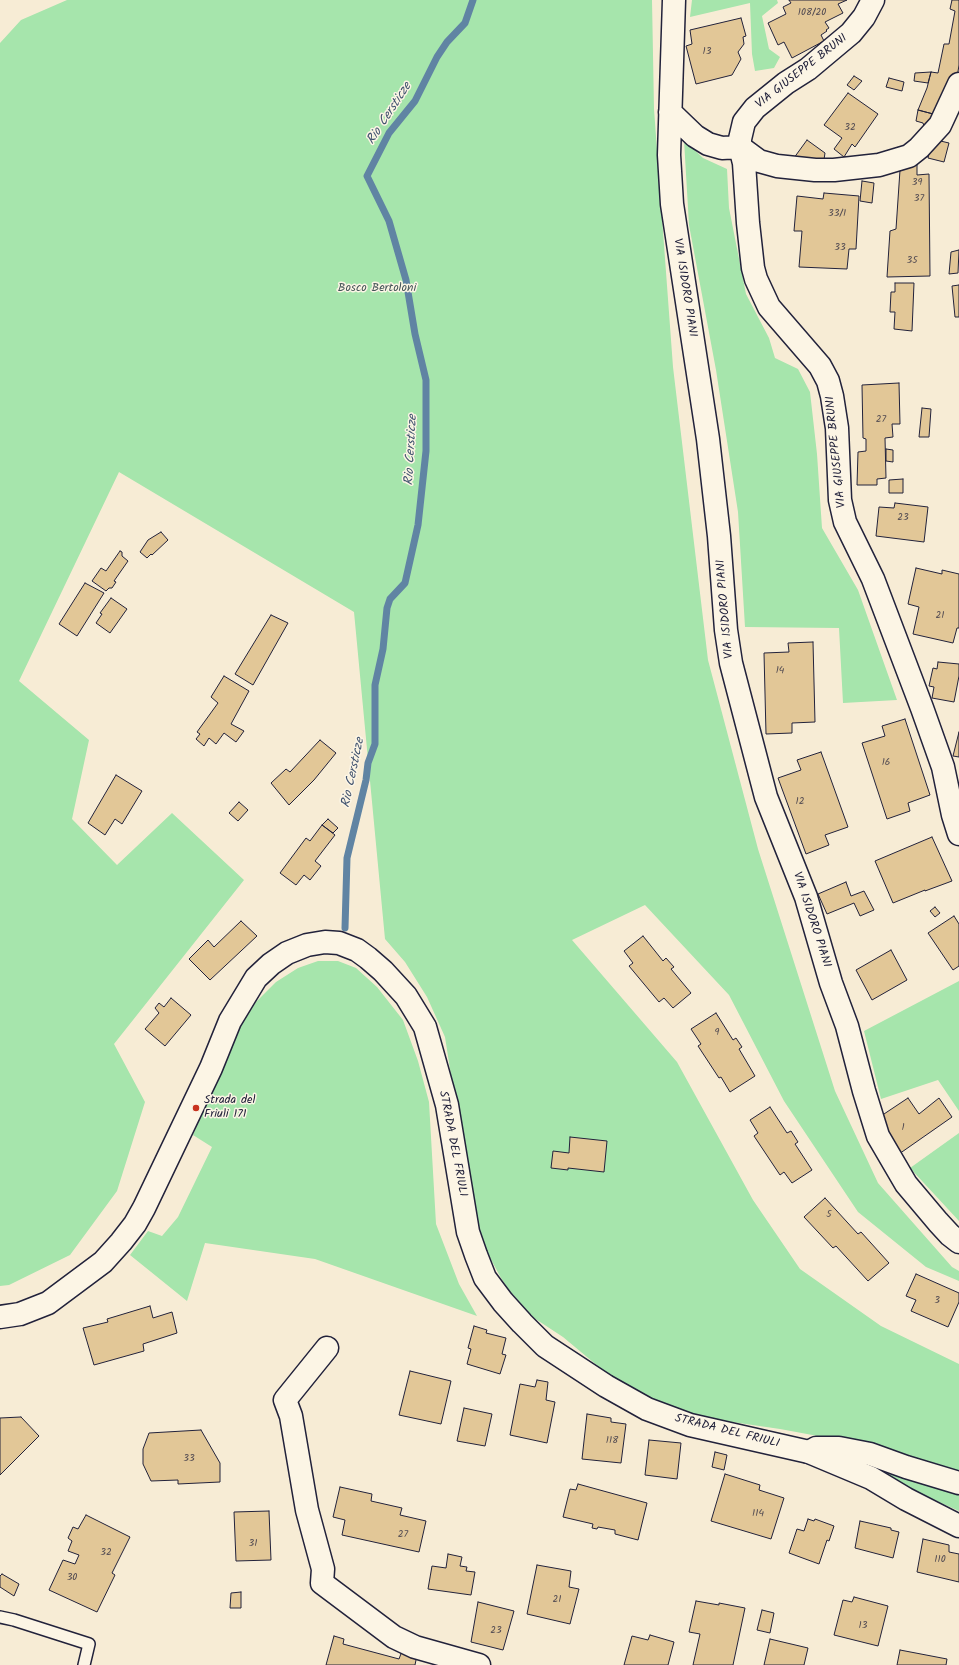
<!DOCTYPE html>
<html>
<head>
<meta charset="utf-8">
<style>
  body { margin:0 }
  canvas { display:block; background:#f7ecd5 }
</style>
</head>
<body>
<canvas width="959" height="1665"></canvas>
<script>
const context = document.querySelector('canvas').getContext('2d');
context.lineJoin = 'round';
function fill(path, color) { context.fillStyle = color; context.fill(path, 'evenodd'); }
const toPath = rows => new Path2D(rows.map(r => 'M' + r).join(''));
function stroke(path, color, width, dash) { context.strokeStyle = color; context.lineWidth = width; context.lineCap = dash ? 'butt' : 'round'; context.setLineDash(dash || []); context.stroke(path); }
function write(font, color, halo, rows, align = 'center') {
  context.font = font + ' Kalam,sans-serif'; context.lineWidth = 3; context.setLineDash([]); context.textBaseline = 'middle'; context.strokeStyle = halo; context.fillStyle = color; for (const [text, x, y, turn = 0] of rows) {
    context.save(); context.translate(x, y); context.rotate((+turn || 0) * Math.PI / 180); context.textAlign = isNaN(turn) ? turn : align; if (halo) context.strokeText(text, 0, 0); context.fillText(text, 0, 0); context.restore();
  }
}
const green = toPath([
  [67,0,652,0,654,109,673,367,708,660,758,849,835,1091,878,1183,952,1267,959,1271,959,1281,926,1267,858,1212,784,1101,729,995,645,905,572,940,677,1062,753,1200,800,1269,881,1326,959,1364,959,1473,861,1444,780,1429,691,1416,653,1400,625,1385,599,1367,563,1337,534,1318,509,1290,501,1278,481,1241,477,1216,467,1178,445,1037,427,997,405,962,385,939,354,612,119,472,19,681,89,740,72,819,117,865,172,813,244,880,114,1044,145,1102,117,1191,70,1255,9,1285,0,1286,0,43,21,20],
  [692,0,777,0,778,3,762,16,769,49,780,57,774,68,755,71,752,54,750,3,690,17],
  [684,140,703,158,727,169,729,208,746,294,769,338,775,358,798,369,810,392,817,454,822,528,858,590,897,700,843,703,839,628,745,627,738,512,716,370,689,225],
  [318,961,338,961,356,968,377,987,403,1020,418,1061,429,1102,436,1224,459,1284,477,1316,315,1259,205,1243,187,1301,130,1255,148,1231,162,1236,178,1217,212,1147,193,1135,236,1033,256,1002,276,982,298,968],
  [959,981,959,1111,938,1080,881,1099,864,1031],
  [959,1133,959,1221,910,1168],
  [858,1457,959,1493,959,1511,896,1483]
]);
const stream = toPath([
  [345,928,347,858,366,780,368,763,375,744,375,685,383,649,387,608,390,599,405,583,418,525,426,451,426,380,415,334,406,280,389,221,367,176,389,133,415,101,437,57,447,42,465,23,473,0]
]);
const building = toPath([
  [789,0,847,0,838,4,843,13,825,22,829,28,826,30,827,31,821,35,824,41,792,58,784,42,778,45,768,23,786,14,783,7,791,3,789,0],
  [952,0,959,0,959,65,957,78,937,115,918,110,927,88,931,72,938,73,944,44,949,44,955,11,950,9,952,0],
  [741,18,746,36,743,37,744,44,738,52,741,59,732,75,696,84,686,46,692,44,690,30,741,18],
  [931,72,928,83,914,81,915,73,931,72],
  [854,76,862,81,854,90,847,85,854,76],
  [889,78,904,82,902,91,886,87,889,78],
  [848,93,878,114,855,147,852,144,844,157,834,149,842,138,824,125,848,93],
  [918,110,937,115,929,129,924,126,923,123,916,121,918,110],
  [932,139,949,143,944,162,928,158,932,139],
  [807,140,825,153,823,166,791,162,807,140],
  [917,160,917,175,929,174,930,276,887,277,890,231,896,229,900,170,917,160],
  [862,181,874,183,872,203,860,201,862,181],
  [824,193,859,196,856,249,849,249,847,269,799,267,802,231,794,231,797,196,823,199,824,193],
  [959,250,958,273,949,274,951,252,959,250],
  [895,283,914,283,912,331,894,329,895,312,890,312,891,292,895,292,895,283],
  [959,285,959,317,955,317,952,286,959,285],
  [899,383,900,424,892,424,893,437,885,438,886,478,877,479,877,485,857,485,858,452,866,451,866,439,863,438,862,385,899,383],
  [922,408,931,409,929,437,919,437,922,408],
  [886,449,893,450,893,462,886,461,886,449],
  [903,479,903,493,889,493,889,480,903,479],
  [895,503,928,507,924,542,876,536,879,507,894,508,895,503],
  [161,532,168,540,152,555,151,554,147,558,140,552,148,540,161,532],
  [120,551,122,552,122,556,128,561,114,581,116,582,112,588,109,588,106,591,92,581,101,568,106,571,120,551],
  [916,568,942,574,942,570,959,574,959,628,957,628,953,643,913,634,919,607,908,604,916,568],
  [85,583,104,593,77,636,59,624,85,583],
  [111,598,127,609,110,633,96,623,102,614,100,613,111,598],
  [271,615,288,623,253,685,235,674,271,615],
  [813,642,815,722,792,723,792,733,766,734,764,653,789,652,788,643,813,642],
  [938,662,959,664,959,676,954,702,932,698,934,687,929,686,933,668,937,669,938,662],
  [224,676,249,691,231,724,244,731,236,742,224,733,216,744,209,738,204,746,196,739,200,734,197,732,218,703,211,697,224,676],
  [905,719,930,795,908,803,910,811,887,819,862,743,885,736,882,726,905,719],
  [959,732,959,757,953,756,959,732],
  [320,740,336,753,314,780,289,805,271,783,286,769,290,772,320,740],
  [821,752,848,827,825,835,829,845,806,854,778,778,801,770,797,760,821,752],
  [116,775,142,791,122,824,115,819,105,835,88,823,116,775],
  [239,802,248,810,238,821,229,813,239,802],
  [328,819,338,828,333,833,322,825,328,819],
  [322,825,335,835,315,861,321,866,310,880,304,875,296,885,280,873,306,838,310,841,322,825],
  [932,837,952,881,925,891,925,890,893,903,875,861,932,837],
  [846,882,851,896,864,891,874,910,860,916,854,903,827,914,818,894,846,882],
  [935,907,940,913,935,917,930,911,935,907],
  [954,916,959,924,959,966,953,970,928,933,954,916],
  [241,921,257,936,210,980,189,959,208,940,214,947,241,921],
  [643,936,663,961,666,958,674,967,671,969,691,993,673,1008,664,998,659,1002,629,966,633,963,624,951,643,936],
  [891,950,907,980,872,1000,856,970,891,950],
  [171,998,191,1015,165,1046,145,1029,159,1013,155,1008,159,1003,164,1007,171,998],
  [716,1013,733,1040,736,1038,742,1047,739,1049,755,1076,730,1092,721,1077,719,1078,698,1046,701,1044,691,1029,716,1013],
  [908,1098,919,1114,939,1098,952,1117,899,1154,878,1118,908,1098],
  [770,1107,787,1133,791,1131,798,1142,795,1144,812,1170,792,1183,784,1172,780,1175,754,1136,758,1133,750,1120,770,1107],
  [570,1137,607,1141,604,1172,568,1168,568,1170,551,1168,553,1151,569,1153,570,1137],
  [825,1198,858,1234,861,1232,889,1263,868,1281,836,1246,833,1248,804,1217,825,1198],
  [916,1274,959,1293,959,1302,948,1327,911,1311,916,1300,906,1296,916,1274],
  [150,1306,153,1318,172,1312,177,1333,143,1344,144,1351,94,1365,83,1328,108,1322,107,1319,150,1306],
  [474,1326,487,1330,486,1333,506,1338,502,1354,506,1355,500,1374,467,1364,471,1349,468,1348,474,1326],
  [410,1371,451,1381,441,1424,399,1415,410,1371],
  [537,1380,548,1382,546,1400,555,1402,547,1443,510,1435,520,1384,535,1387,537,1380],
  [464,1408,492,1414,485,1446,457,1441,464,1408],
  [587,1414,611,1418,611,1422,626,1424,621,1463,582,1459,587,1414],
  [21,1417,39,1436,0,1475,0,1418,21,1417],
  [201,1430,220,1463,220,1482,178,1484,178,1480,151,1481,143,1464,143,1449,149,1433,201,1430],
  [649,1440,681,1443,677,1479,645,1475,649,1440],
  [715,1452,727,1455,724,1470,712,1467,715,1452],
  [725,1474,760,1485,759,1490,784,1498,771,1539,711,1521,725,1474],
  [578,1484,647,1503,638,1540,615,1534,615,1530,598,1527,597,1529,592,1528,593,1524,563,1517,570,1489,576,1490,578,1484],
  [340,1487,372,1494,371,1501,402,1508,400,1515,426,1521,419,1552,342,1535,345,1520,333,1517,340,1487],
  [269,1511,271,1560,236,1561,234,1512,269,1511],
  [86,1515,130,1537,112,1573,115,1575,97,1612,49,1590,63,1560,75,1564,79,1555,68,1551,72,1541,68,1538,73,1527,78,1529,86,1515],
  [808,1519,814,1521,815,1519,834,1526,829,1541,827,1540,819,1564,789,1553,797,1529,804,1531,808,1519],
  [860,1521,891,1528,891,1530,899,1532,893,1558,855,1548,860,1521],
  [923,1539,949,1545,949,1552,959,1554,959,1582,917,1572,923,1539],
  [448,1554,462,1557,460,1566,467,1567,466,1571,475,1572,471,1595,428,1589,432,1566,446,1568,448,1554],
  [537,1565,571,1571,569,1587,579,1589,570,1624,527,1614,537,1565],
  [2,1574,19,1584,14,1596,0,1587,0,1576,2,1574],
  [241,1592,241,1608,230,1608,231,1593,241,1592],
  [854,1597,888,1606,878,1646,834,1635,843,1600,852,1602,854,1597],
  [696,1601,719,1605,719,1603,745,1608,733,1665,693,1665,700,1634,689,1632,696,1601],
  [478,1602,514,1611,503,1650,471,1642,478,1602],
  [762,1610,774,1613,770,1633,757,1630,762,1610],
  [650,1635,674,1642,668,1665,624,1665,632,1636,648,1640,650,1635],
  [334,1636,344,1639,343,1644,399,1659,402,1651,417,1655,415,1665,326,1665,334,1636],
  [770,1639,808,1648,804,1665,764,1665,770,1639],
  [900,1650,947,1659,946,1665,897,1665,900,1650]
]);
const service = toPath([
  [0,1617,14,1620,89,1644,84,1665]
]);
const minor = toPath([
  [674,0,669,155,672,204,708,439,719,536,726,630,731,663,766,797,806,897,831,983,847,1026,864,1091,878,1136,906,1184,938,1222,950,1235,959,1242],
  [873,0,864,17,851,33,808,69,786,83,755,108,744,122,740,139,740,147,744,163,748,223,753,268,756,279,769,307,820,366,828,381,832,396,837,428,840,500,845,522,873,579,922,708,943,767,953,815,959,834],
  [670,112,695,136,708,144,722,148,740,147,759,161,777,166,815,170,834,170,879,165,909,156,919,148,940,125,959,84],
  [327,1348,285,1400,291,1416,307,1510,323,1569,322,1583,394,1637,415,1647,479,1665],
  [809,1452,816,1448,839,1448,870,1454,906,1467,959,1483]
]);
const secondary = toPath([
  [0,1317,20,1314,48,1303,103,1262,121,1242,135,1224,144,1208,211,1068,230,1021,256,978,271,964,287,953,307,945,325,942,339,943,357,950,368,958,383,971,406,996,425,1027,447,1105,468,1232,476,1255,485,1278,503,1302,522,1323,545,1346,606,1386,647,1409,690,1425,809,1452,871,1478,906,1499,959,1526]
]);
const markers = [
  [196,1108,4,"#c8321e"]
];
const numberNames = [
  ["108/20",812,13],
  ["13",707,52],
  ["32",850,128],
  ["39",917,183],
  ["37",919,199],
  ["33/1",837,214],
  ["33",840,248],
  ["35",912,261],
  ["27",881,420],
  ["23",903,518],
  ["21",940,616],
  ["14",780,671],
  ["16",886,763],
  ["12",800,802],
  ["9",717,1033],
  ["1",903,1128],
  ["5",829,1215],
  ["3",937,1301],
  ["118",612,1441],
  ["33",189,1459],
  ["114",758,1514],
  ["27",403,1535],
  ["31",253,1544],
  ["32",106,1553],
  ["110",940,1560],
  ["30",72,1578],
  ["21",557,1600],
  ["13",863,1626],
  ["23",496,1631]
];
const streetNames = [
  ["VIA GIUSEPPE BRUNI",802,72,-38],
  ["VIA ISIDORO PIANI",684,288,81],
  ["VIA GIUSEPPE BRUNI",837,452,-96],
  ["VIA ISIDORO PIANI",726,609,-95],
  ["VIA ISIDORO PIANI",811,920,72],
  ["STRADA DEL FRIULI",452,1144,79],
  ["STRADA DEL FRIULI",727,1432,14]
];
const parkNames = [
  ["Bosco Bertoloni",377,289]
];
const poiNames = [
  ["Strada del",204,1101],
  ["Friuli 171",204,1115]
];
const waterNames = [
  ["Rio Cersticze",390,114,-57],
  ["Rio Cersticze",412,450,-87],
  ["Rio Cersticze",354,773,-78]
];
fill(green, '#a6e5ac');
stroke(stream, '#6084a3', 7);
fill(building, '#e2c797');
stroke(building, '#22223b', 1);
stroke(service, '#22223b', 14);
stroke(minor, '#22223b', 25);
stroke(secondary, '#22223b', 25);
stroke(service, '#fcf5e5', 11);
stroke(minor, '#fcf5e5', 22);
stroke(secondary, '#fcf5e5', 22);
for (const [x, y, r, color] of markers) { const dot = new Path2D(); dot.arc(x, y, r, 0, 2 * Math.PI); context.fillStyle = color; context.fill(dot); stroke(dot, '#fcf5e5', 1.5); }
write('10px', '#524b52', null, numberNames);
write('12px', '#22223b', '#fcf5e5', streetNames);
write('12px', '#435357', '#fcf5e5', parkNames);
write('12px', '#22223b', '#fcf5e5', poiNames, 'left');
write('italic 13px', '#41536f', '#fcf5e5', waterNames);
</script>
</body>
</html>
